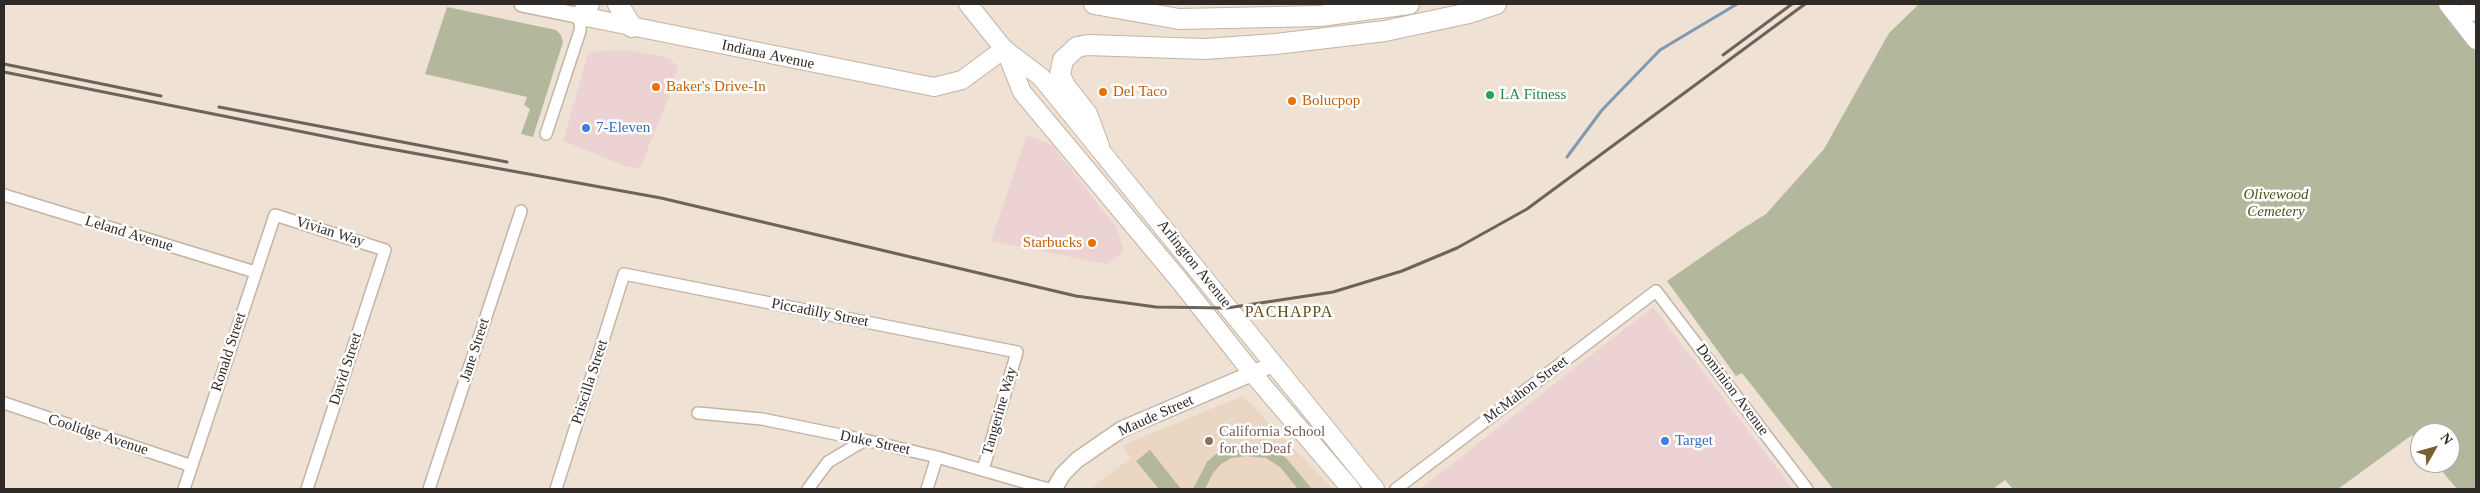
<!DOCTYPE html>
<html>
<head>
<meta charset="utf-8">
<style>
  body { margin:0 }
  #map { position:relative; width:2480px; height:493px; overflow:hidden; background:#efe1d3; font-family:Georgia,serif }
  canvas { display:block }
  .frame { position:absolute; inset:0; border:5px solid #2f2a25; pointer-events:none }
  .north { position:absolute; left:2410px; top:423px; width:50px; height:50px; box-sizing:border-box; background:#fff; border:1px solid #acaaa8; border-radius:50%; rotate:52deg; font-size:14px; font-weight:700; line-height:20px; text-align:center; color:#2f2a25 }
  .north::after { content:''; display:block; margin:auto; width:18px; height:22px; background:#786031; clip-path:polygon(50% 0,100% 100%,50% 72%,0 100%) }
</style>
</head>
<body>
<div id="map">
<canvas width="2480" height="493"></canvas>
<div class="frame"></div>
<div class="north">N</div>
</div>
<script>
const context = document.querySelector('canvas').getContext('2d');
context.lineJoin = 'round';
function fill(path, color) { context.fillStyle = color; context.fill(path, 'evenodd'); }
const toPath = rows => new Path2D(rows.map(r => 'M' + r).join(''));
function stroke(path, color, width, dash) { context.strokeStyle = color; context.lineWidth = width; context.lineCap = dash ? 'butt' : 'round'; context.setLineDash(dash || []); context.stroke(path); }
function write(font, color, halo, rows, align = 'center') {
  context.font = font + ' Georgia,serif'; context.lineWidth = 5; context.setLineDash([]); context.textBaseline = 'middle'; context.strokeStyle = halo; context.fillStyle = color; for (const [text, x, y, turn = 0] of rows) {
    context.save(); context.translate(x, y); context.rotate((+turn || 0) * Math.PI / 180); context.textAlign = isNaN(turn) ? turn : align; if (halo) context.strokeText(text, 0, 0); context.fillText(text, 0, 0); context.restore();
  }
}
const commercial = toPath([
  [628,50,669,58,678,67,668,99,640,168,625,166,563,141,588,54,597,51],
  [1027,135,1052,145,1116,227,1124,251,1107,264,991,241],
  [1653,307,1793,489,1420,489]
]);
const built = toPath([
  [1243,396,1333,489,1090,489,1131,458,1123,447,1128,443]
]);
const green = toPath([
  [1919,4,2476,4,2476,489,2457,489,2435,463,2450,463,2450,433,2420,433,2420,445,2412,435,2338,489,2013,489,2005,480,1993,489,1833,489,1742,373,1736,376,1667,281,1739,231,1766,214,1824,149,1889,33],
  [447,7,556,30,561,35,563,42,533,137,521,134,530,109,524,105,527,97,425,74],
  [1244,443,1274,448,1286,458,1312,489,1298,489,1280,467,1266,458,1246,456,1232,458,1221,464,1213,473,1205,489,1193,489,1207,462,1217,453],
  [1150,450,1181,489,1159,489,1136,461]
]);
const stream = toPath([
  [1567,157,1602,110,1660,50,1737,4]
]);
const street = toPath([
  [546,134,580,31,581,16],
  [4,195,255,272],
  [4,403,192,466],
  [698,413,762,419,865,440,937,457,1048,489],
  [184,489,275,215,385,250,307,489],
  [429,489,521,211],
  [556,489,624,274,1017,352,983,470],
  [808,489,828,462,865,440],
  [927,489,937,457],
  [1396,489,1656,291,1807,489]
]);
const secondary = toPath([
  [522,4,581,16],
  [1054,489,1063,474,1077,460,1122,429,1274,364]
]);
const primary = toPath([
  [968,4,1004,49,1041,77,1375,489],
  [2448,4,2476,40],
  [2470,4,2476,12],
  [581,16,934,87,962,80,1004,49],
  [1005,49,1022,92,1179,280,1253,374,1351,489]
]);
const highway = toPath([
  [618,4,632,27],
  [1094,4,1179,19,1320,16,1409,4],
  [581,16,589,4],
  [1099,146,1087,114,1065,86,1060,75,1063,60,1077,47,1088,45,1204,49,1276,44,1385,31,1469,13,1496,4]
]);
const rail = toPath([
  [1723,55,1792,4],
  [4,64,161,96],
  [4,72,363,144,661,198,1076,296,1156,307,1227,308,1333,292,1402,271,1457,248,1527,209,1805,4],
  [219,107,507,162]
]);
const markers = [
  [656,87,5,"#e8710a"],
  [1103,92,5,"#e8710a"],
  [1490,95,5,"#2e9e5b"],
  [1292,101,5,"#e8710a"],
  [586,128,5,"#3f7fe0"],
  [1092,243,5,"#e8710a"],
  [1209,441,5,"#8d6e63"],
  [1665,441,5,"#3f7fe0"]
];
const streetNames = [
  ["Indiana Avenue",768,55,12],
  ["Vivian Way",330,232,17],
  ["Leland Avenue",129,234,17],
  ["Arlington Avenue",1194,264,51],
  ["Piccadilly Street",820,313,11],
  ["Jane Street",475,350,-72],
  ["Ronald Street",229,352,-72],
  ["David Street",346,369,-72],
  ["Priscilla Street",590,382,-72],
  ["McMahon Street",1526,390,-37],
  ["Dominion Avenue",1732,390,53],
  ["Tangerine Way",1000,411,-74],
  ["Maude Street",1156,416,-24],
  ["Coolidge Avenue",98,435,18],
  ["Duke Street",875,443,12]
];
const foodNames = [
  ["Baker's Drive-In",666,87],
  ["Del Taco",1113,92],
  ["Bolucpop",1302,101],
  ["Starbucks",1082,243,"right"]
];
const leisureNames = [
  ["LA Fitness",1500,95]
];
const shopNames = [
  ["7-Eleven",596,128],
  ["Target",1675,441]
];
const parkNames = [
  ["Olivewood",2276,195],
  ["Cemetery",2276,212]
];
const educationNames = [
  ["California School",1219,432],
  ["for the Deaf",1219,449]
];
const neighbourhoodNames = [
  ["PACHAPPA",1289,313]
];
fill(commercial, '#edd2d3');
fill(built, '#ead6c2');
fill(green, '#b3b89d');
stroke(stream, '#7f99b2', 3);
stroke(street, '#c2b4a6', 14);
stroke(secondary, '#c2b4a6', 18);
stroke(primary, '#c2b4a6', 20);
stroke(highway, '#c2b4a6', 22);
stroke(street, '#fff', 11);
stroke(secondary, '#fff', 15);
stroke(primary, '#fff', 18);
stroke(highway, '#fff', 20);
stroke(rail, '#6c645c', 3);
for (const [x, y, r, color] of markers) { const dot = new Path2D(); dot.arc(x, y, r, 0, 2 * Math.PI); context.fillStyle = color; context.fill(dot); stroke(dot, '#fff', 2); }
write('15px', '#2f2a25', '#fff', streetNames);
write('15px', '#c56008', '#fff', foodNames, 'left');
write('15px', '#27864d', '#fff', leisureNames, 'left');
write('15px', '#366cbe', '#fff', shopNames, 'left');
write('italic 15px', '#4b521b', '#fff', parkNames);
write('15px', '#785e54', '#fff', educationNames, 'left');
context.letterSpacing = '1px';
write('16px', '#654b11', '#fff', neighbourhoodNames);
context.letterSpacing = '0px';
</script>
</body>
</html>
